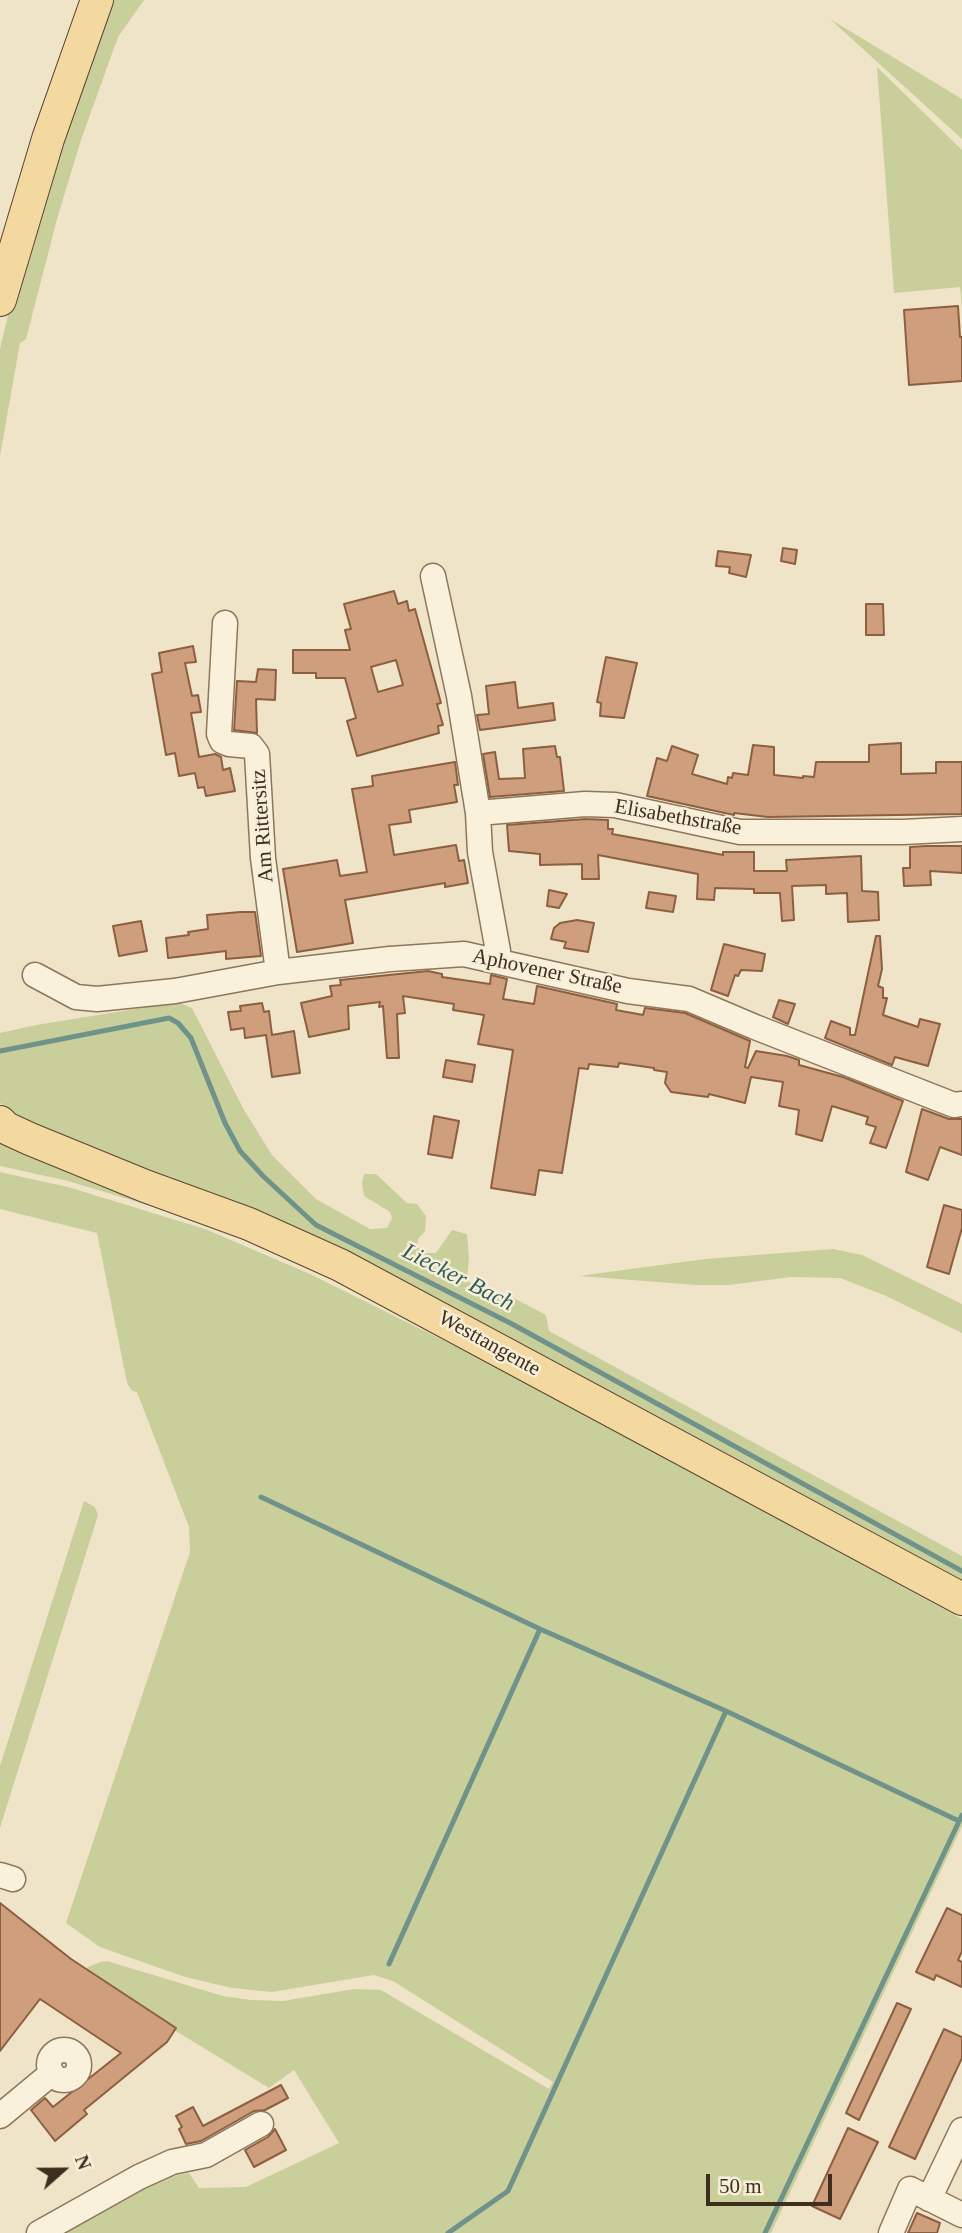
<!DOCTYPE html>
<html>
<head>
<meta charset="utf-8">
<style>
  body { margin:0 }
  #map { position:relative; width:962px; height:2233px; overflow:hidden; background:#f0e4c8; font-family:"Times New Roman",serif }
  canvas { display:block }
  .north { position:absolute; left:28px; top:2135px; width:70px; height:70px; -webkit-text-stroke:5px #f7eed8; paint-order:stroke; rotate:69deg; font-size:19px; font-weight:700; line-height:28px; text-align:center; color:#3d2e20 }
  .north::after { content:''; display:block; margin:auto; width:24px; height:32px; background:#3d2e20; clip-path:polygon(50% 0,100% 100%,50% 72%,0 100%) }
  .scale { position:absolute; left:706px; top:2174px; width:126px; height:32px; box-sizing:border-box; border:4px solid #3d2e20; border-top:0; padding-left:9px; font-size:21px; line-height:24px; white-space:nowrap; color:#3d2e20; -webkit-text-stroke:5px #f7eed8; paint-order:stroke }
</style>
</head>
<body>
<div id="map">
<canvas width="962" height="2233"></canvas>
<div class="north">N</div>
<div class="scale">50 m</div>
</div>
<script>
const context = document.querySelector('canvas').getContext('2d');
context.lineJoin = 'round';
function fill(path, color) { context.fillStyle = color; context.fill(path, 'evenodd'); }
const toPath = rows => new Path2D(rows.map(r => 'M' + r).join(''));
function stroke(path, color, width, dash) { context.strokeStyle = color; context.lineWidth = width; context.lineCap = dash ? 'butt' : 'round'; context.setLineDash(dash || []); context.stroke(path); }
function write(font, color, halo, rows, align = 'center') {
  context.font = font + ' "Times New Roman",serif'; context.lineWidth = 5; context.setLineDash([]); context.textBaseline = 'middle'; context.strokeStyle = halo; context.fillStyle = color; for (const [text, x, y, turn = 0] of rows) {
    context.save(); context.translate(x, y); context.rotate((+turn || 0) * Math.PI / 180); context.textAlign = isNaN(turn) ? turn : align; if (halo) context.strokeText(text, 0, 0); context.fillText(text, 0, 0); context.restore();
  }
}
const green = toPath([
  [107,0,144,0,118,37,81,140,57,219,26,339,20,343,0,456,0,349,15,286],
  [830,19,962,99,962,139],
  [877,67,962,150,962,307,960,287,894,293],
  [178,1002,192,1008,244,1110,272,1155,316,1199,370,1229,387,1228,392,1218,390,1212,364,1196,362,1183,364,1174,376,1174,407,1203,417,1204,426,1216,425,1231,418,1239,417,1247,425,1253,436,1253,452,1230,467,1234,469,1258,467,1281,494,1294,510,1296,546,1315,549,1331,962,1556,962,1585,28,1122,0,1103,0,1033,36,1025],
  [0,1138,220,1222,330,1275,214,1225,68,1181,0,1166],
  [0,1172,68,1187,205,1229,310,1274,503,1370,962,1619,962,1826,771,2233,41,2233,149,2181,189,2173,199,2188,246,2187,339,2143,294,2070,269,2088,81,1973,88,1967,100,1962,107,1961,223,1996,251,2000,283,2001,354,1989,381,1990,549,2089,553,2082,393,1981,374,1975,272,1992,232,1988,185,1977,100,1947,66,1923,190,1552,189,1527,137,1392,132,1391,127,1383,97,1233,0,1209],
  [833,1249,862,1255,962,1304,962,1333,884,1295,840,1278,791,1277,729,1285,697,1285,579,1276,705,1259],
  [84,1501,95,1507,98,1515,0,1828,0,1766]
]);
const stream = toPath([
  [0,1051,169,1018,178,1023,191,1038,225,1123,240,1151,263,1176,316,1225,512,1324,962,1571],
  [261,1497,540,1629],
  [389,1964,540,1629,726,1711],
  [448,2233,508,2191,726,1711,959,1821],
  [765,2233,962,1815]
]);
const building = toPath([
  [958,306,960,337,962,337,962,381,909,385,904,310,958,306],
  [783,548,797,550,795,564,781,561,783,548],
  [718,551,751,555,746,577,729,573,730,567,716,566,718,551],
  [394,591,398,604,407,601,409,611,415,609,441,703,437,704,443,725,438,726,439,733,357,756,347,721,356,718,345,678,316,678,316,673,293,673,293,650,350,650,345,630,351,629,344,604,394,591],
  [396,660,403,685,378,692,371,667,396,660],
  [866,604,883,604,884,635,866,635,866,604],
  [193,646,196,662,185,663,192,696,198,695,201,712,191,713,199,757,215,754,221,757,223,770,230,768,235,791,206,796,204,787,198,788,195,773,179,776,175,753,166,755,152,674,162,672,159,653,193,646],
  [606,657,637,663,624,718,600,716,601,703,597,702,606,657],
  [258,669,276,670,275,700,256,699,257,733,234,730,237,681,256,682,258,669],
  [515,682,518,708,553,703,555,720,480,730,477,715,489,714,486,686,515,682],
  [901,743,901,774,936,773,936,762,962,762,962,814,768,817,734,813,734,815,647,796,657,758,667,761,672,746,698,755,692,774,727,784,728,777,732,778,733,773,748,775,753,745,774,747,774,775,803,778,803,776,814,777,816,762,869,762,869,745,901,743],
  [555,746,557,757,560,757,564,791,490,797,483,754,495,752,499,779,525,778,523,749,555,746],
  [455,762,458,785,454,785,457,802,409,810,411,822,389,825,394,855,456,845,459,861,464,860,468,883,445,887,445,883,345,900,353,943,297,952,283,869,337,860,340,876,367,872,352,789,373,786,372,776,455,762],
  [586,819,608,820,608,829,613,829,612,834,645,840,723,855,723,852,754,852,754,871,787,871,786,860,861,856,862,891,878,892,879,920,848,922,847,893,826,894,826,885,792,886,794,920,782,921,780,893,754,893,754,889,715,888,714,900,697,899,698,874,598,855,599,879,582,879,582,864,540,865,540,854,509,851,507,825,586,819],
  [926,846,962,846,962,873,930,871,931,885,904,886,903,868,910,868,910,847,926,846],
  [549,890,567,894,559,908,547,906,549,890],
  [649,892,676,896,673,912,646,908,649,892],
  [240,912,255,912,261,956,226,959,226,951,168,958,166,938,189,935,188,932,208,929,207,915,240,912],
  [577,920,594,923,588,952,564,948,566,942,551,939,554,928,560,923,577,920],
  [141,921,147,951,119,956,113,926,141,921],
  [876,936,880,936,882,969,878,986,883,988,883,998,887,998,883,1015,918,1027,920,1019,940,1024,928,1066,895,1057,892,1065,825,1038,831,1021,850,1028,850,1035,855,1035,876,936],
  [724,944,765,954,762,971,741,970,738,976,735,975,728,996,711,990,724,944],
  [428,971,442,974,442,977,490,984,491,975,507,979,503,999,534,1004,537,986,617,1004,616,1010,643,1015,645,1008,685,1013,750,1041,745,1067,748,1068,756,1051,787,1056,799,1060,799,1065,843,1077,903,1101,886,1148,870,1143,876,1127,866,1124,868,1117,832,1106,822,1141,796,1134,799,1110,779,1106,783,1082,751,1077,745,1103,709,1094,708,1097,671,1092,665,1083,667,1072,654,1070,654,1068,619,1063,618,1067,589,1064,588,1069,579,1068,562,1173,539,1170,535,1195,491,1188,513,1050,478,1044,484,1015,453,1010,454,1004,403,996,405,1013,397,1014,399,1058,387,1058,383,1006,379,1007,380,1002,348,1006,349,1029,309,1037,301,1003,332,996,330,986,341,985,340,980,428,971],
  [779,1000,795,1004,788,1024,773,1017,779,1000],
  [262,1003,264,1012,269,1011,272,1035,294,1031,300,1073,272,1077,266,1035,245,1038,244,1028,231,1030,228,1012,241,1011,240,1006,262,1003],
  [446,1060,475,1065,472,1082,443,1077,446,1060],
  [922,1109,949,1119,962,1119,962,1155,940,1147,928,1180,906,1172,922,1109],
  [434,1116,459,1121,452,1158,428,1154,434,1116],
  [944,1205,962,1210,962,1228,949,1274,927,1267,944,1205],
  [0,1903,71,1959,176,2028,167,2042,84,2110,87,2114,55,2141,31,2110,45,2098,53,2107,121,2053,40,1999,0,2051,0,1903],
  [947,1908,962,1915,962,1951,958,1960,962,1962,962,1987,936,1975,934,1980,916,1972,947,1908],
  [897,2003,911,2009,859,2120,846,2113,897,2003],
  [944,2029,962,2037,962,2058,915,2159,889,2147,944,2029],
  [281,2085,288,2098,265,2110,254,2111,201,2141,186,2144,179,2129,182,2127,176,2116,193,2107,203,2126,281,2085],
  [848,2128,878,2142,840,2219,812,2206,848,2128],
  [275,2129,286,2150,254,2167,245,2150,268,2137,275,2129],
  [917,2213,940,2223,937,2233,908,2233,917,2213]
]);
const minor = toPath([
  [433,576,459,696,478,813,480,852,498,951,496,961],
  [225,623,219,734,222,741,229,744,251,746,257,754,263,858,278,972],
  [478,813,585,804,615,805,740,832,903,832,962,829],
  [35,975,76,997,97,999,175,991,278,972,390,959,464,954,628,991,689,999,755,1027,954,1105,962,1104],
  [0,1875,13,1879],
  '49 2065a15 15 0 1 1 30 0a15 15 0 1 1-30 0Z',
  [0,2116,52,2073],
  [929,2199,962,2130],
  [39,2233,139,2177,172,2162,206,2155,261,2124],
  [891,2233,910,2189,962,2215]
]);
const major = toPath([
  [0,300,48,139,97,0],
  [0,1122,6,1128,30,1139,145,1186,249,1224,340,1265,962,1599]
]);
const streetNames = [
  ["Elisabethstraße",678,818,10],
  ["Am Rittersitz",263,826,-94],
  ["Aphovener Straße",547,972,12],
  ["Westtangente",489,1344,29]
];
const waterNames = [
  ["Liecker Bach",458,1278,27]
];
fill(green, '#c9cf9b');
stroke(stream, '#6f938a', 5);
fill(building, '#cf9f7d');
stroke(building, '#8d5f41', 2);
stroke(minor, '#8d765c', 27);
stroke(major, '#5b4430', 34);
stroke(minor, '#faf1dc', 24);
stroke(major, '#f3d9a0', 32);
write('21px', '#3d2e20', '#f7eed8', streetNames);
write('italic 23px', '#2f5d5a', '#f7eed8', waterNames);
</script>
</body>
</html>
